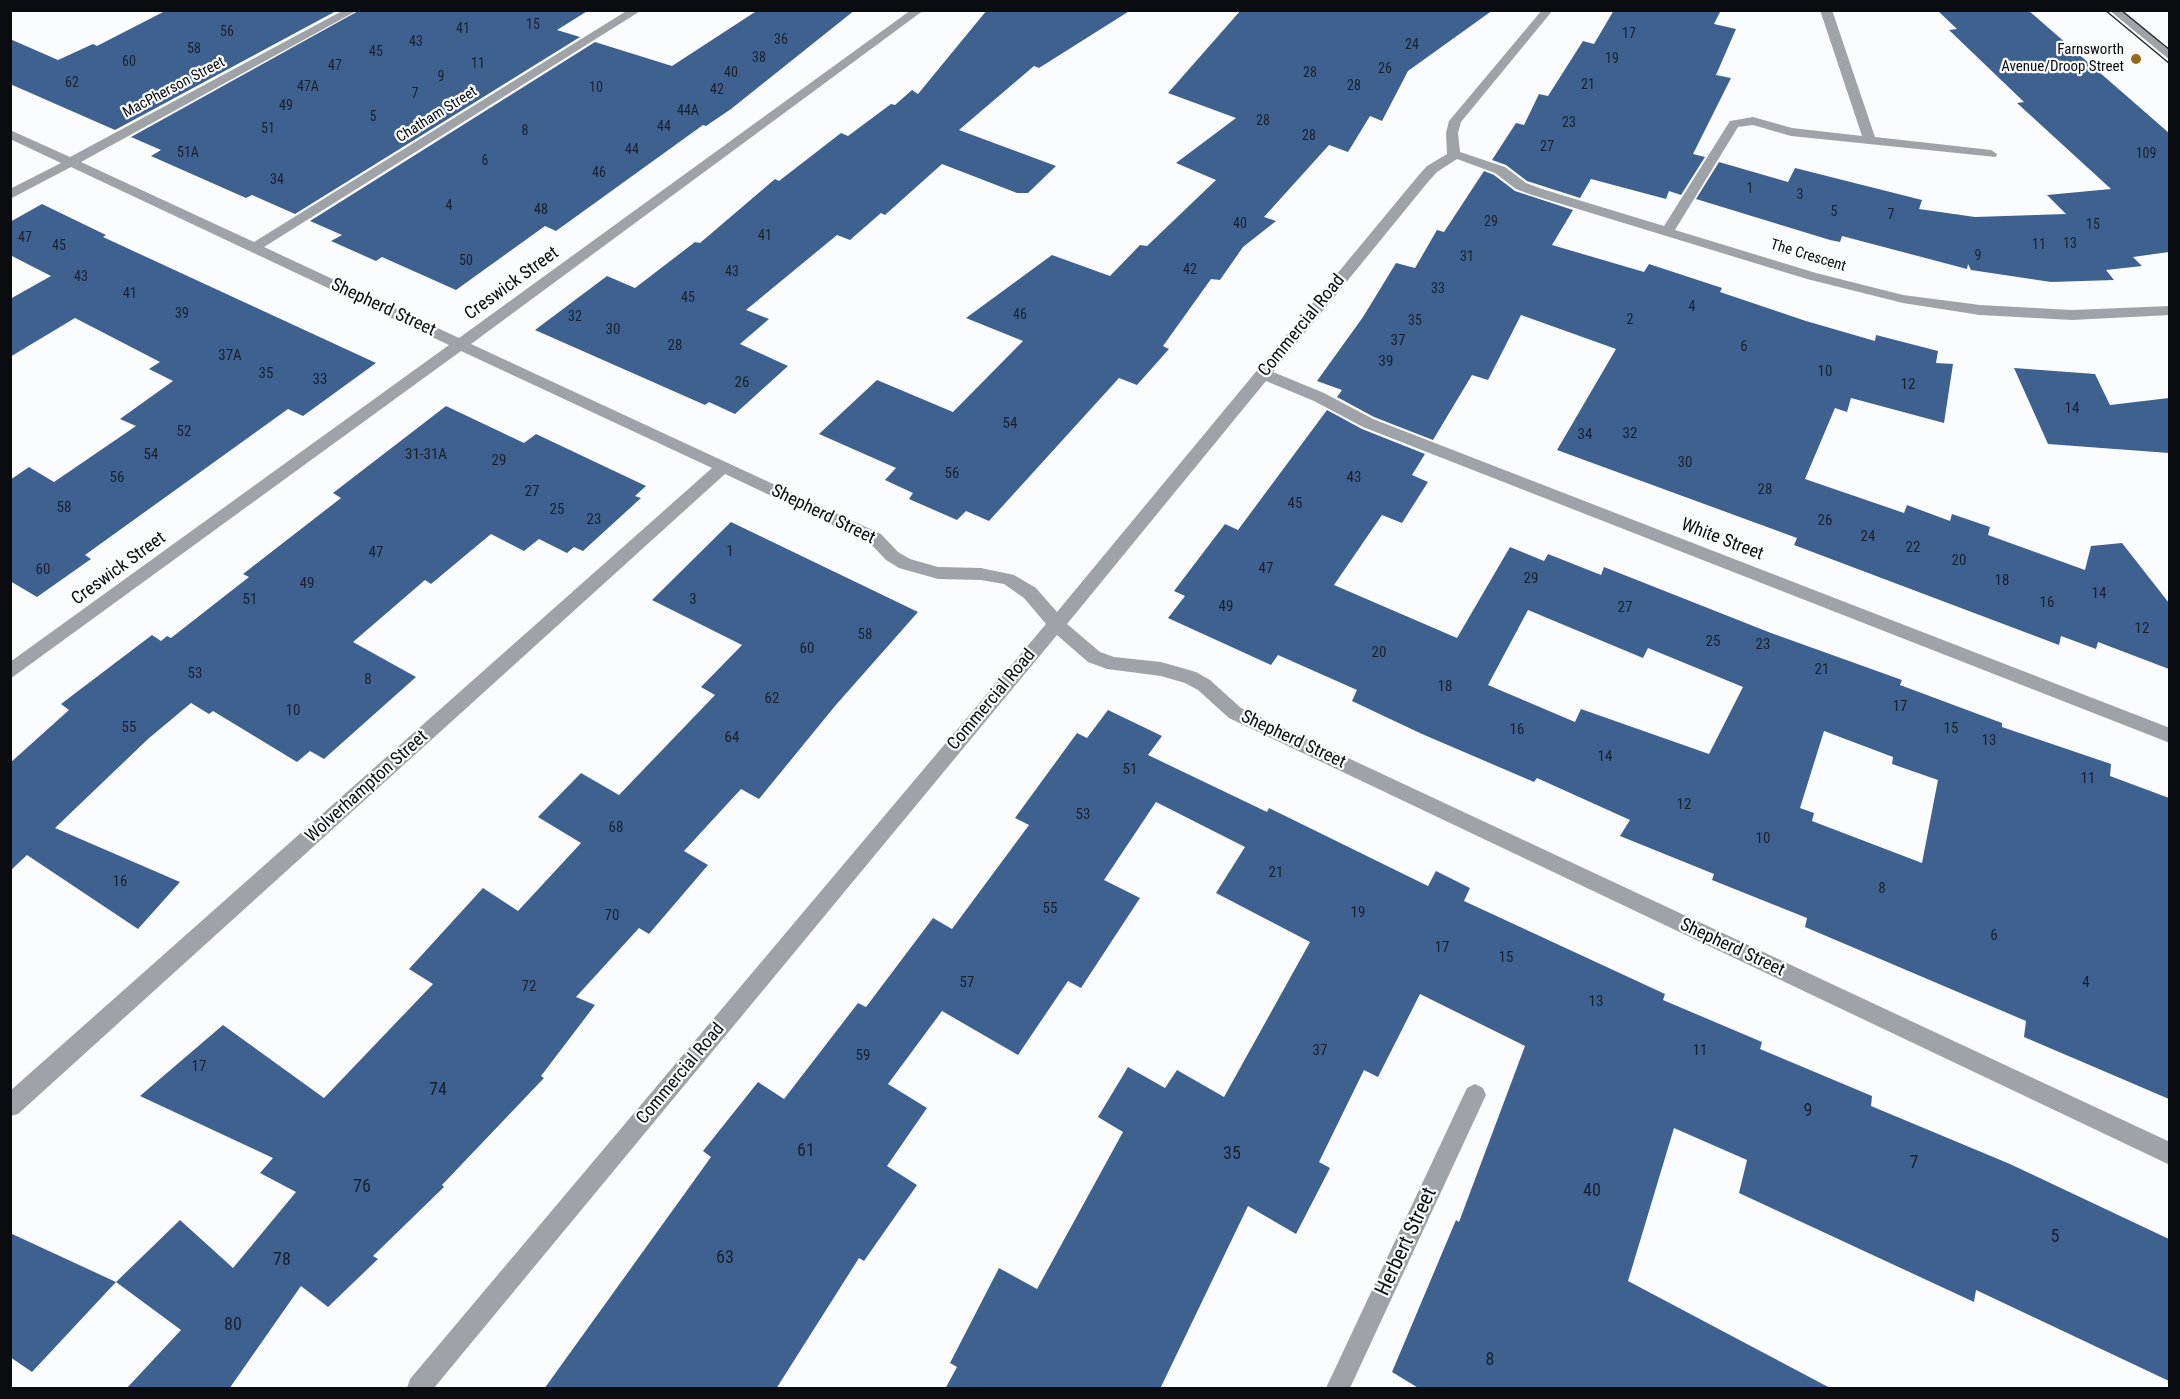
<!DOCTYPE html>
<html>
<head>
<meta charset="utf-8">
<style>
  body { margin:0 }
  #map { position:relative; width:2180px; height:1399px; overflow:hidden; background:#fafcfe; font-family:"Roboto Condensed",sans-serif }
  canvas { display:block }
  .frame { position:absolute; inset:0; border:12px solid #0a0c0f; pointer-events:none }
</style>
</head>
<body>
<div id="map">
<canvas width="2180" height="1399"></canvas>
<div class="frame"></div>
</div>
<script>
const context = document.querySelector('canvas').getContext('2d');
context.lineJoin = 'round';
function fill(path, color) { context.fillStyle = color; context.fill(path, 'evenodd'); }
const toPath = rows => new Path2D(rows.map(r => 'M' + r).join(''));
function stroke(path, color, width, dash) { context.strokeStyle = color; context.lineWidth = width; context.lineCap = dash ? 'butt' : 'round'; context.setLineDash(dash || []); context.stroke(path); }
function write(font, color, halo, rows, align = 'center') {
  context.font = font + ' "Roboto Condensed",sans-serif'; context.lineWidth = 4.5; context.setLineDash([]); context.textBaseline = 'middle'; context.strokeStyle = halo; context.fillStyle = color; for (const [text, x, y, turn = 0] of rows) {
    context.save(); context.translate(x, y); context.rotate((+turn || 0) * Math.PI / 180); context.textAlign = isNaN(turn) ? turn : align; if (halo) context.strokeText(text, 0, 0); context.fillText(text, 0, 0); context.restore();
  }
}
const building = toPath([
  [167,10,338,10,115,130,10,84,10,39,58,60,93,44,97,46],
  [360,10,589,10,557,30,580,37,295,214,252,195,246,198,151,156,161,150,131,137],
  [758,10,855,10,731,109,706,126,703,125,556,231,545,226,456,290,382,257,376,261,331,241,342,235,310,221,595,42,672,66],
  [987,10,1131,10,1039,68,1034,66,959,130,1056,166,1028,193,1017,193,942,164,885,215,881,213,850,240,837,235,746,310,769,319,740,344,788,366,735,414,709,402,705,405,535,330,607,276,635,288,695,242,700,243,775,179,779,181,841,133,848,136,891,104,895,105,912,90,918,94],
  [1241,10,1493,10,1408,71,1382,121,1370,116,1348,152,1329,145,1264,217,1276,221,1243,247,1220,280,1211,279,1163,346,1169,349,1137,385,1119,378,989,521,966,511,957,520,909,499,913,493,885,480,896,468,819,434,877,380,953,412,1023,341,966,318,1052,255,1110,276,1140,245,1147,246,1216,180,1176,163,1236,118,1168,93],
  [1614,10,1721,10,1714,24,1736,29,1716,75,1731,78,1693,154,1705,157,1681,195,1669,191,1666,199,1591,179,1580,198,1527,181,1506,165,1492,160,1516,123,1524,125,1539,94,1548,96,1583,41,1594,44],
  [1937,10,2028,10,2169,133,2169,252,2133,257,2142,266,2106,270,2114,280,2051,282,1971,270,1968,264,1967,269,1842,236,1840,242,1830,240,1696,199,1719,162,1788,182,1795,168,1922,200,1919,209,1975,217,2066,214,2047,195,2111,189,2017,103,2024,102,1949,30,1957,29],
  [1484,171,1494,175,1515,191,1573,210,1552,245,1644,272,1649,264,1722,288,1720,292,1806,321,1875,341,1876,335,1938,351,1936,363,1953,364,1944,423,1851,398,1847,412,1835,408,1805,479,1904,513,1907,505,1950,521,1952,514,1990,527,1988,535,2085,570,2091,546,2122,543,2169,603,2169,669,2098,642,2096,649,2061,636,2059,645,1794,545,1797,538,1557,450,1616,349,1521,315,1488,380,1472,375,1433,440,1374,417,1337,397,1342,390,1317,381,1363,317,1396,263,1415,268,1437,230,1444,232],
  [42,204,106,235,103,237,376,363,303,416,288,409,85,555,91,559,37,597,10,581,10,480,29,467,54,482,136,426,120,419,173,381,149,369,160,362,75,318,10,357,10,299,51,276,10,255,10,222],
  [2014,368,2095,374,2110,405,2169,398,2169,453,2048,444],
  [446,406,524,443,536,434,646,486,635,496,641,498,583,551,574,547,567,553,539,539,524,551,491,534,431,584,425,580,353,642,416,677,324,759,310,751,297,762,213,711,209,714,191,703,148,739,55,828,180,882,138,929,27,855,10,871,10,763,69,710,61,704,152,635,161,641,167,636,171,638,249,577,243,574,341,498,333,493],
  [1327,410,1362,429,1425,454,1412,475,1428,482,1402,523,1382,515,1334,585,1457,638,1510,547,1544,561,1548,554,1601,575,1604,567,1771,633,1902,680,1900,685,2002,723,2002,727,2111,764,2110,776,2169,798,2169,1099,2024,1037,2026,1021,1805,927,1807,918,1712,880,1714,874,1620,836,1630,820,1537,778,1534,782,1422,734,1352,701,1357,690,1278,655,1271,665,1168,618,1185,596,1174,591,1225,524,1238,530],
  [1528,610,1643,658,1648,648,1743,687,1709,754,1581,709,1575,722,1488,685],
  [1824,731,1893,757,1892,764,1938,780,1922,863,1812,821,1814,813,1800,808],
  [731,522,918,612,835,706,759,799,741,789,684,851,708,865,649,934,639,928,576,997,595,1005,541,1076,544,1078,442,1185,444,1187,373,1256,378,1259,328,1307,301,1286,229,1389,126,1389,181,1330,116,1282,180,1220,233,1268,296,1192,260,1173,273,1158,140,1096,223,1025,324,1098,433,984,409,969,483,888,518,911,581,843,538,817,581,773,619,795,715,695,701,687,742,645,652,600],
  [1108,710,1162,736,1148,755,1267,812,1269,808,1428,886,1436,871,1470,888,1464,901,1665,994,1663,1000,1762,1042,1760,1049,1872,1096,1871,1106,2010,1164,2169,1239,2169,1381,1976,1290,1974,1302,1739,1193,1747,1160,1674,1128,1628,1281,1832,1389,1420,1389,1392,1372,1456,1220,1459,1222,1525,1046,1420,994,1378,1077,1364,1070,1319,1162,1330,1168,1296,1234,1248,1206,1160,1389,945,1389,957,1367,950,1363,999,1268,1037,1289,1123,1132,1098,1117,1128,1067,1165,1088,1177,1070,1224,1097,1310,942,1216,893,1245,847,1156,802,1104,880,1140,898,1081,988,1068,981,1018,1055,942,1011,888,1084,927,1108,887,1166,917,1185,864,1261,859,1258,776,1389,544,1389,711,1157,703,1151,758,1082,784,1099,858,1003,866,1007,933,918,952,929,1029,825,1015,818,1077,733,1087,738],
  [10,1233,116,1282,32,1372,10,1357]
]);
const minor = toPath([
  [344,10,358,10,81,162,254,242,628,10,642,10,264,247,459,338,911,10,924,10,471,344,881,534,898,552,910,559,938,567,981,568,1014,575,1036,588,1057,612,1418,176,1427,166,1447,154,1446,133,1449,121,1542,10,1553,10,1461,122,1458,133,1460,152,1505,167,1526,183,1542,189,1664,226,1730,121,1753,117,1792,128,1862,136,1820,10,1832,10,1875,137,1991,150,1997,154,1996,157,1791,136,1753,125,1738,127,1675,230,1816,273,1903,295,1980,305,2072,310,2170,306,2170,315,2072,320,1980,315,1903,303,1807,279,1532,195,1516,189,1495,173,1457,159,1437,172,1428,182,1273,372,1324,393,1373,419,2170,728,2170,743,1363,427,1314,401,1266,381,1067,624,1100,652,1114,657,1161,662,1196,672,1210,680,1241,708,2170,1142,2170,1165,1229,718,1198,690,1185,683,1161,676,1107,669,1088,662,1057,635,434,1388,407,1388,410,1379,1046,624,1024,598,1004,584,981,580,938,579,899,568,886,560,869,542,725,474,18,1114,10,1116,10,1091,712,468,461,351,10,679,10,662,449,345,71,167,10,199,10,189,61,163,10,139,10,130,70,157,344,10],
  [2109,10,2122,10,2170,51,2170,60,2109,10],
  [1475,1084,1483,1088,1486,1095,1350,1388,1326,1388,1467,1088,1475,1084]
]);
const tram = toPath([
  [2105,10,2170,64],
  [2121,10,2170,50]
]);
const markers = [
  [2136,59,6,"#976a18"]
];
const farNumbernames = [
  ["15",533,25],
  ["41",463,29],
  ["56",227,32],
  ["17",1629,34],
  ["36",781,40],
  ["43",416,42],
  ["24",1412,45],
  ["58",194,49],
  ["45",376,52],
  ["38",759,58],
  ["19",1612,59],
  ["60",129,62],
  ["11",478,64],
  ["47",335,66],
  ["26",1385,69],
  ["40",731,73],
  ["28",1310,73],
  ["9",441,77],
  ["62",72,83],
  ["21",1588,85],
  ["28",1354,86],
  ["47A",308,87],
  ["10",596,88],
  ["42",717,90],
  ["7",415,94],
  ["49",286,106],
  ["44A",688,111],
  ["5",373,117],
  ["28",1263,121],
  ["23",1569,123],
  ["44",664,127],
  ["51",268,129],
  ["8",525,131],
  ["28",1309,136],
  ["27",1547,147],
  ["44",632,150],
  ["51A",188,153],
  ["109",2146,154],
  ["6",485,161],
  ["46",599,173],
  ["34",277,180],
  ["1",1750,189],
  ["3",1800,195],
  ["4",449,206],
  ["48",541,210],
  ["5",1834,212],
  ["7",1891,215],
  ["29",1491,222],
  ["40",1240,224],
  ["15",2093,225],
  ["41",765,236],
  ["47",25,238],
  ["13",2070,244],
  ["11",2039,245],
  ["45",59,246],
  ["9",1978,256],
  ["31",1467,257],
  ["50",466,261],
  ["42",1190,270],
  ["43",732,272],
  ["43",81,277],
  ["33",1438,289],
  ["41",130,294],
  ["45",688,298],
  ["4",1692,307],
  ["39",182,314],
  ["46",1020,315],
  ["32",575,317],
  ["2",1630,320],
  ["35",1415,321]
];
const farPoinames = [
  ["Farnsworth",2124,50],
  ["Avenue/Droop Street",2124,67]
];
const farStreetnames = [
  ["MacPherson Street",174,88,-28],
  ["Chatham Street",437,115,-32],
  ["The Crescent",1808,256,17]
];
const numberNames = [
  ["30",613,330],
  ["37",1398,341],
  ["28",675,346],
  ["6",1744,347],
  ["37A",230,356],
  ["39",1386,362],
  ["10",1825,372],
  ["35",266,374],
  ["33",320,380],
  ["26",742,383],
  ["12",1908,385],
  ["14",2072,409],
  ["54",1010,424],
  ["52",184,432],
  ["32",1630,434],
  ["34",1585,435],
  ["54",151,455],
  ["31-31A",426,455],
  ["29",499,461],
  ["30",1685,463],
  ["56",952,474],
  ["56",117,478],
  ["43",1354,478],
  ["28",1765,490],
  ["27",532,492],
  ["45",1295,504],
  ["58",64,508],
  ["25",557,510],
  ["23",594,520],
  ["26",1825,521],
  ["24",1868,537],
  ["22",1913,548],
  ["1",730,552],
  ["47",376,553],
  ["20",1959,561],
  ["47",1266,569],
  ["60",43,570],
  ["29",1531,579],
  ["18",2002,581],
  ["49",307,584],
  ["14",2099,594],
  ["51",250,600],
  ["3",693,600],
  ["16",2047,603],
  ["49",1226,607],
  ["27",1625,608],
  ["12",2142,629],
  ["58",865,635],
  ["25",1713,642],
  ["23",1763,645],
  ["60",807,649],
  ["20",1379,653],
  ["21",1822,670],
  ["53",195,674],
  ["8",368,680],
  ["18",1445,687],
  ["62",772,699],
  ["17",1900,707],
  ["10",293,711],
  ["55",129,728],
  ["15",1951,729],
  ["16",1517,730],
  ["64",732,738],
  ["13",1989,741],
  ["14",1605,757],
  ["51",1130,770],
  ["11",2088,779],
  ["12",1684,805],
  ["53",1083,815],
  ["68",616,828],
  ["10",1763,839],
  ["21",1276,873],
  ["16",120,882],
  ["8",1882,889],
  ["55",1050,909],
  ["19",1358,913],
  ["70",612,916],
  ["6",1994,936],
  ["17",1442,948],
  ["15",1506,958],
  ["57",967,983],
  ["4",2086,983],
  ["72",529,987],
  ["13",1596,1002],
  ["37",1320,1051],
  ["11",1700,1051],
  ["59",863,1056],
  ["17",199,1067]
];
const streetNames = [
  ["Creswick Street",512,284,-36],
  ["Shepherd Street",383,308,25],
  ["Commercial Road",1302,326,-51],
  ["Shepherd Street",823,515,26],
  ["White Street",1722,540,21],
  ["Creswick Street",119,569,-36],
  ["Commercial Road",992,700,-50],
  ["Shepherd Street",1293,740,25],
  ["Wolverhampton Street",367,787,-42],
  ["Shepherd Street",1732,948,25],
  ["Commercial Road",681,1074,-50]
];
const nearNumbernames = [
  ["74",438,1090],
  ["9",1808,1111],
  ["61",806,1151],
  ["35",1232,1154],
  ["7",1914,1163],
  ["76",362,1187],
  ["40",1592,1191],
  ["5",2055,1237],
  ["63",725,1258],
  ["78",282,1260],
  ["80",233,1325],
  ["8",1490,1360]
];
const nearStreetnames = [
  ["Herbert Street",1407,1242,-65]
];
fill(building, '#3f6190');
fill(minor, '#9fa2a6');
stroke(tram, '#27292c', 1.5);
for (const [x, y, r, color] of markers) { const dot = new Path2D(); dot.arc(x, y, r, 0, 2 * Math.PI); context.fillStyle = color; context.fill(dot); stroke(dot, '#fafcfe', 2); }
write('14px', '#17212f', null, farNumbernames);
write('15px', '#0a0c0f', '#fafcfe', farPoinames, 'right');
write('15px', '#0a0c0f', '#fafcfe', farStreetnames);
write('15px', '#17212f', null, numberNames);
write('18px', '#0a0c0f', '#fafcfe', streetNames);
write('18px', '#17212f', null, nearNumbernames);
write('21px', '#0a0c0f', '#fafcfe', nearStreetnames);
</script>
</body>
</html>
